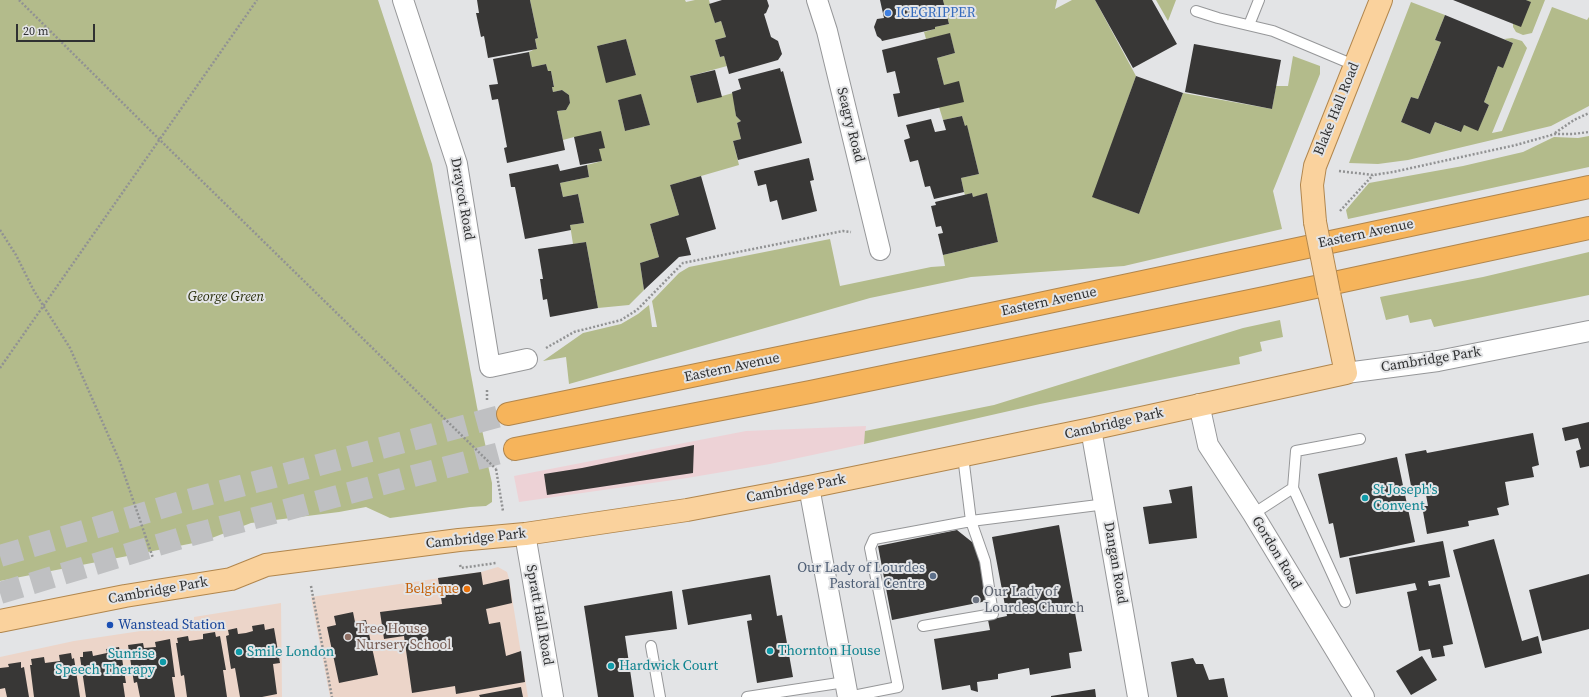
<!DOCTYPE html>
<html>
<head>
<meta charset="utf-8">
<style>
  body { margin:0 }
  #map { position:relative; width:1589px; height:697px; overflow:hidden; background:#e3e4e6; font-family:"Source Serif 4",serif }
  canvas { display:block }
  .scale { position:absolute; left:16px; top:24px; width:79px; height:18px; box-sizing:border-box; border:2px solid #303132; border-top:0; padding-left:5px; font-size:12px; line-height:14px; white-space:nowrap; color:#303132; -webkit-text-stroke:3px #e3e4e6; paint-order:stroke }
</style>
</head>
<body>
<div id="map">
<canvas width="1589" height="697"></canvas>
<div class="scale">20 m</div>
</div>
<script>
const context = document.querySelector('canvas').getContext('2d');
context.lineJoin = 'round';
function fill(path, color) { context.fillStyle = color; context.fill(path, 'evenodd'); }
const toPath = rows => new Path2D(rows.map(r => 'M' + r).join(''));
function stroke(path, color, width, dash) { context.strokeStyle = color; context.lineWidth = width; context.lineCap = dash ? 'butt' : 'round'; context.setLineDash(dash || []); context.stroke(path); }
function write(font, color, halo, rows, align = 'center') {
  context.font = font + ' "Source Serif 4",serif'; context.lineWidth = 4; context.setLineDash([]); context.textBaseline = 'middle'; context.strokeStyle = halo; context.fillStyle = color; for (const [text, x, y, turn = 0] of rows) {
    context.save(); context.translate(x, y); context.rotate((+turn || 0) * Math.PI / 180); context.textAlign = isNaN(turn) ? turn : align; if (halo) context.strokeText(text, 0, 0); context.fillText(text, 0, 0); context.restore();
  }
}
const commercial = toPath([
  [498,567,507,572,509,579,528,697,330,697,311,597,481,572],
  [281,603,282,697,0,697,0,657,74,641,194,623,194,617]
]);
const industrial = toPath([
  [866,426,864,444,770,464,687,478,519,502,514,476,746,431]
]);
const green = toPath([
  [0,0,378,0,432,164,477,407,486,448,487,461,492,483,492,502,486,506,470,507,390,518,366,507,339,512,251,523,204,541,0,581],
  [530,0,685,0,686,2,695,0,709,0,715,23,721,21,726,37,715,40,720,57,724,56,727,66,690,76,697,103,733,93,736,116,741,121,737,123,741,139,733,141,739,165,670,185,679,215,650,224,659,257,640,263,644,290,629,305,598,308,586,242,573,244,570,225,584,223,578,194,563,197,560,183,589,177,587,165,602,161,574,137,563,140,557,111,566,110,570,103,569,95,562,90,553,92,552,87,554,86,551,71,548,71,546,64,532,67,529,52,537,48,535,39,538,38],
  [626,39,636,75,597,46],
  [641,95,650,125,625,131,618,100],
  [943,0,1057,0,1055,9,1072,0,1095,0,1136,76,1093,197,1139,214,1183,93,1272,109,1276,86,1288,86,1293,56,1320,66,1320,74,1273,191,1282,229,1124,266,971,277,870,298,569,384,566,357,543,361,583,333,621,324,638,314,649,305,652,327,657,327,652,301,679,273,689,267,830,239,840,286,931,267,945,266,943,255,998,242,987,194,973,197,972,193,965,195,964,192,961,178,979,174,967,126,965,126,962,116,943,120,939,107,944,85,937,58,955,53,950,34,926,39,924,32,935,29,935,27,949,24],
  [1156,0,1176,0,1168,21],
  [1526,0,1545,0,1532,33,1523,35,1516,32,1513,27,1513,23,1530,2],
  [1411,2,1445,15,1435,40,1441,42,1418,99,1411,97,1401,122,1430,134,1435,122,1460,132,1464,125,1478,130,1489,105,1484,102,1498,66,1503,67,1513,43,1504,39,1512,38,1522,41,1527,48,1492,133,1502,131,1552,7,1587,20,1589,17,1589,106,1551,126,1408,160,1378,164,1349,163],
  [1589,136,1589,167,1348,219,1346,210,1369,183,1463,166,1523,152,1554,137,1578,138],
  [1589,252,1589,295,1434,327,1431,319,1410,323,1408,315,1386,320,1380,297,1483,277],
  [1280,320,1283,337,1260,342,1262,351,1239,357,1240,364,1040,404,864,444,865,431,994,405,1243,328]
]);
const building = toPath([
  [477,0,530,0,538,38,535,39,537,49,488,58,484,36,481,37,476,13,479,13],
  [722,0,767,0,769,6,766,13,764,14,771,37,778,41,782,54,778,60,729,74,724,56,720,57,715,40,726,37,721,21,715,23,709,4],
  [880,0,943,0,949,24,935,27,935,29,882,41,881,39,877,36,874,27,877,19,884,18],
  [1095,0,1152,0,1177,44,1133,68],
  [1453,0,1526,0,1531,2,1521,27],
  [1445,15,1513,43,1503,68,1498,66,1484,102,1489,105,1478,131,1464,125,1461,132,1435,122,1430,134,1401,122,1411,97,1418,99,1441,42,1435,40],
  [950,33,955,53,937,58,944,85,959,81,964,102,898,117,893,94,900,93,895,71,887,73,882,50],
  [626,39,636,75,606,83,597,46],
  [1194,44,1281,60,1272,109,1185,92],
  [529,52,532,67,546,64,548,71,551,71,554,87,552,87,553,92,562,90,569,95,570,103,566,110,557,111,565,150,507,163,504,148,507,147,498,99,492,100,489,85,498,84,493,59],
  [780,68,781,72,783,71,802,143,738,160,733,141,741,139,737,123,741,121,736,116,732,92,741,89,738,79],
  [715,70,722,97,697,103,690,76],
  [1136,76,1183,93,1139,214,1092,197],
  [641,94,650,125,625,131,618,100],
  [962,116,965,126,967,125,979,174,961,178,964,192,934,199,930,186,925,187,918,160,910,162,904,140,910,138,906,125,931,119,935,132,946,130,943,120],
  [601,131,605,148,599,149,602,161,580,165,574,137],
  [809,158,814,180,810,181,817,211,782,220,777,200,770,202,766,184,758,186,754,171],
  [558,164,560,171,587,165,589,177,560,183,563,197,578,194,584,223,570,225,571,230,525,239,515,187,511,187,509,174],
  [701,176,716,229,686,238,691,255,679,257,644,290,640,263,659,257,650,224,679,215,670,185],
  [972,193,973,197,987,193,998,242,943,255,938,234,943,233,941,226,936,227,931,206,936,205,935,202],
  [586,242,598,308,550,317,547,299,543,300,540,279,543,279,538,249],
  [1589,422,1589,466,1580,468,1576,451,1581,449,1578,438,1565,441,1562,428],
  [1533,433,1539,465,1532,467,1534,477,1505,482,1509,505,1497,508,1499,515,1468,521,1469,526,1427,534,1422,506,1428,506,1425,489,1412,491,1405,454,1426,450,1427,453],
  [694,445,693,473,547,495,544,474,582,468],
  [1397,457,1415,542,1340,558,1333,523,1329,524,1318,474],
  [1192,486,1197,538,1149,544,1143,507,1172,503,1169,490],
  [1059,525,1082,651,1069,653,1071,668,1030,675,1029,668,998,674,998,679,977,682,978,692,971,690,970,685,942,690,934,639,990,630,988,620,1007,616,992,537],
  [957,530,972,542,976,541,987,601,892,620,878,546],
  [1494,539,1522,641,1538,636,1542,653,1485,668,1453,550],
  [1443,541,1450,577,1428,581,1429,586,1440,584,1453,644,1443,646,1445,656,1432,658,1430,649,1419,651,1407,592,1417,590,1415,583,1356,594,1349,558],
  [481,572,483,585,509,579,512,603,486,609,489,624,500,622,506,656,521,651,525,682,456,694,455,686,412,693,404,636,384,639,380,612,442,604,438,578],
  [1589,574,1589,629,1542,641,1529,590],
  [770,575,777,616,782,615,793,677,757,683,747,621,752,620,751,614,688,625,682,590],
  [672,591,677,629,625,636,634,697,598,697,584,606],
  [353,612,355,622,366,620,378,675,339,683,327,627,336,625,334,616],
  [264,624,265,630,274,628,280,663,273,664,277,694,262,697,240,697,235,668,231,669,226,636,229,635,228,630,237,628,238,634,246,633,253,631,252,626],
  [215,632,216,637,220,636,226,670,223,670,227,697,187,697,184,675,181,676,176,643,178,643,177,638,188,636,189,641,203,639,203,634],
  [170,639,175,677,172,677,175,697,140,697,137,682,134,683,128,645,143,643,144,648,156,647,155,642],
  [119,647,120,652,121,652,126,683,123,683,125,697,86,697,80,657,83,657,83,652,92,651,93,656,107,653,106,649],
  [71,653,72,659,74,658,80,697,34,697,30,665,32,665,31,659,44,657,45,663,60,661,59,655],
  [1422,656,1437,680,1411,695,1396,671],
  [1193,658,1196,664,1203,664,1209,680,1224,678,1228,697,1177,697,1171,662],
  [21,662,21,668,24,667,29,697,7,697,5,688,0,689,0,668,9,667,8,664],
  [521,687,523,697,480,697,479,695],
  [1095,689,1096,697,1051,697,1051,696]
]);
const highwayTunnel = toPath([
  [0,556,181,502,508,414],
  [0,593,191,535,515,449]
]);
const path = toPath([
  [19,0,159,139,496,469],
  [1555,133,1574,120,1589,113],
  [1339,171,1373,175,1393,172,1516,145,1555,134,1573,134,1589,132],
  [1340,211,1373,175],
  [0,230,16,255,34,291,70,348,120,462,153,558],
  [546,348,574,332,621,320,637,310,683,263,843,231,851,232],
  [0,368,257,0],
  [487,400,487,390],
  [496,469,503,511],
  [460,565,461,568,496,563],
  [311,586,332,697]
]);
const lane = toPath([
  [1196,11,1218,18,1273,31,1354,65],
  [1249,25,1259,0],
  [1293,488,1296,451,1360,439],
  [1253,514,1293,488,1345,602],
  [923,626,993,614,985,561,971,521,963,456],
  [651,646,660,697],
  [747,697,845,682],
  [848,697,898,687,870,548,874,539,971,521,1106,504]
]);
const street = toPath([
  [403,0,457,164,490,367,527,359],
  [817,0,827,31,880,250],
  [1346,373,1438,361,1589,331],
  [1199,404,1208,445,1253,514,1364,697],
  [1091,429,1138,697],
  [809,487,848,697],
  [525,534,553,697]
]);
const primary = toPath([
  [1315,222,1312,185,1315,166,1381,0],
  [0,621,125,596,231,579,266,565,459,540,525,534,687,510,809,487,1091,429,1346,373,1329,293]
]);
const highway = toPath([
  [508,414,1025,307,1589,187],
  [515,449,810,392,1269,297,1589,228]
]);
const primaryBridge = toPath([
  [1315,222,1329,293]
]);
const markers = [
  [888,13,4,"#3f7fe0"],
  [1365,498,4,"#0f9aa8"],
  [933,576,4,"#5c6f8a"],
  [467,589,4,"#e8710a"],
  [976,600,4,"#6b7280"],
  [110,625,4,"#1a4fb4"],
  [348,637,4,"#8d6e63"],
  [770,651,4,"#0f9aa8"],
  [239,652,4,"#0f9aa8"],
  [163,662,4,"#0f9aa8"],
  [611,666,4,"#0f9aa8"]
];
const shopNames = [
  ["ICEGRIPPER",896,13]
];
const streetNames = [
  ["Blake Hall Road",1337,109,-68],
  ["Seagry Road",850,125,76],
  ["Draycot Road",462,199,80],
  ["Eastern Avenue",1366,234,-12],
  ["Eastern Avenue",1049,302,-12],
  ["Cambridge Park",1431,360,-9],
  ["Eastern Avenue",732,368,-12],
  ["Cambridge Park",1114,424,-13],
  ["Cambridge Park",796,489,-11],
  ["Cambridge Park",476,539,-6],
  ["Gordon Road",1276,553,59],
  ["Dangan Road",1115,563,80],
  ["Cambridge Park",158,591,-10],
  ["Spratt Hall Road",539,615,80]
];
const parkNames = [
  ["George Green",226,297]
];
const cultureNames = [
  ["St Joseph's",1373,490],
  ["Convent",1373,506],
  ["Thornton House",778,651],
  ["Smile London",247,652],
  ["Sunrise",155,654,"right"],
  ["Speech Therapy",155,670,"right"],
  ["Hardwick Court",619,666]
];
const serviceNames = [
  ["Our Lady of Lourdes",925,568],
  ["Pastoral Centre",925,584]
];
const foodNames = [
  ["Belgique",459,589]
];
const worshipNames = [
  ["Our Lady of",984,592],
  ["Lourdes Church",984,608]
];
const transitNames = [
  ["Wanstead Station",118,625]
];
const educationNames = [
  ["Tree House",356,629],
  ["Nursery School",356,645]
];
fill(commercial, '#ecd5c9');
fill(industrial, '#edd2d6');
fill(green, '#b3bb8b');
fill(building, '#383736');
stroke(highwayTunnel, '#bfc0c2', 22, [22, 11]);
stroke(lane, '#969799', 12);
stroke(street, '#969799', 22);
stroke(primary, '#b1864d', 24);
stroke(highway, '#b1864d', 24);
stroke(path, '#919293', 2.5, [2, 2]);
stroke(lane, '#fff', 10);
stroke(street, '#fff', 20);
stroke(primary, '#fad29d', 22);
stroke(highway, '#f6b45b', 22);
stroke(primaryBridge, '#b1864d', 24, []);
stroke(primaryBridge, '#fad29d', 22);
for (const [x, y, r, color] of markers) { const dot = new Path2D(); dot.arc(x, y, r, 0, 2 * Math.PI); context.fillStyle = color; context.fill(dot); stroke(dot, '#e3e4e6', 1.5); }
write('14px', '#366cbe', '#e3e4e6', shopNames, 'left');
write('14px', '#303132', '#e3e4e6', streetNames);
write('italic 14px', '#2a2f0c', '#e3e4e6', parkNames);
write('14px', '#0d838f', '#e3e4e6', cultureNames, 'left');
write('14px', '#4e5e75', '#e3e4e6', serviceNames, 'right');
write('14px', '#c56008', '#e3e4e6', foodNames, 'right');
write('14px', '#5b616d', '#e3e4e6', worshipNames, 'left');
write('14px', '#164399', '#e3e4e6', transitNames, 'left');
write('14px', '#785e54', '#e3e4e6', educationNames, 'left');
</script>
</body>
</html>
